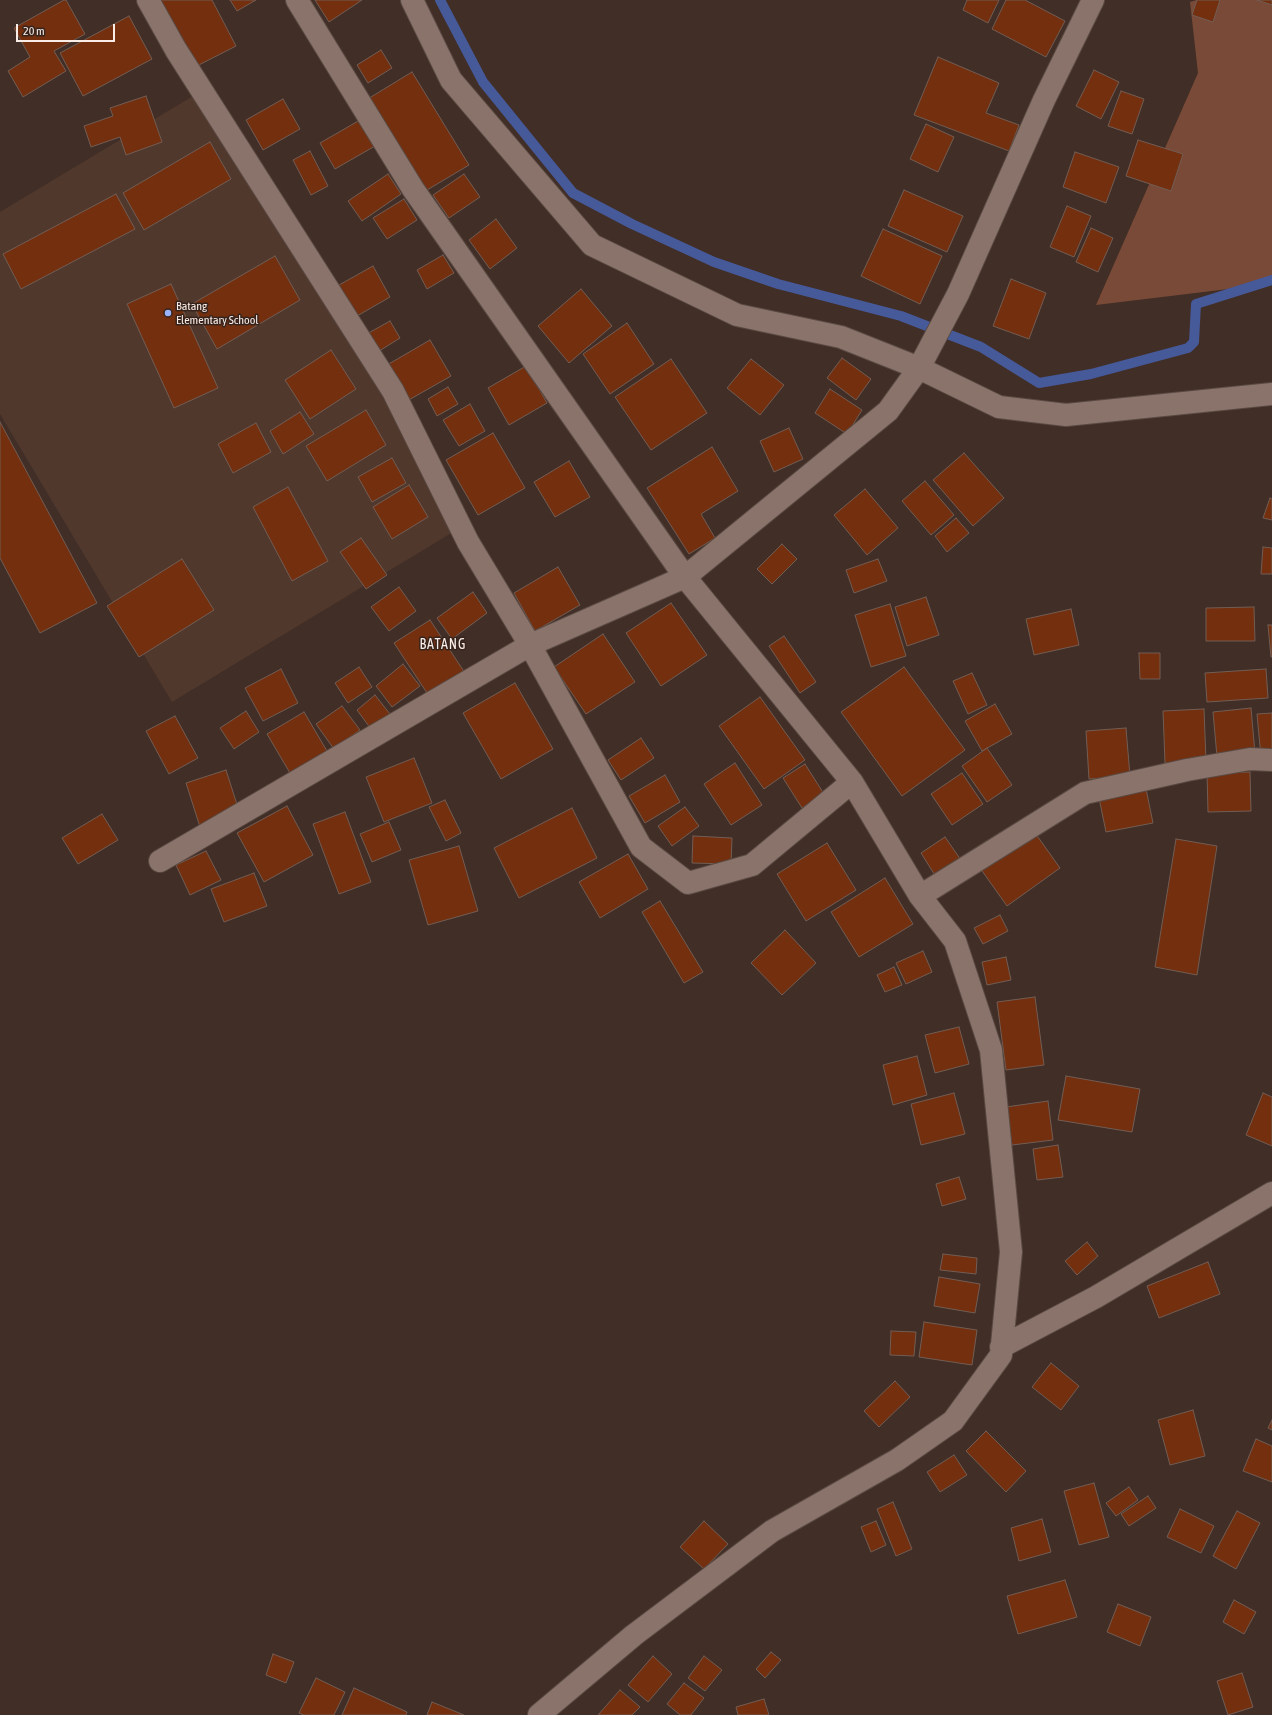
<!DOCTYPE html>
<html>
<head>
<meta charset="utf-8">
<style>
  body { margin:0 }
  #map { position:relative; width:1272px; height:1715px; overflow:hidden; background:#412e26; font-family:"Asap Condensed",sans-serif }
  canvas { display:block }
  .scale { position:absolute; left:16px; top:24px; width:99px; height:18px; box-sizing:border-box; border:2px solid #faede8; border-top:0; padding-left:5px; font-size:12px; line-height:14px; white-space:nowrap; color:#faede8; -webkit-text-stroke:3px #36241c; paint-order:stroke }
</style>
</head>
<body>
<div id="map">
<canvas width="1272" height="1715"></canvas>
<div class="scale">20 m</div>
</div>
<script>
const context = document.querySelector('canvas').getContext('2d');
context.lineJoin = 'round';
function fill(path, color) { context.fillStyle = color; context.fill(path, 'evenodd'); }
const toPath = rows => new Path2D(rows.map(r => 'M' + r).join(''));
function stroke(path, color, width, dash) { context.strokeStyle = color; context.lineWidth = width; context.lineCap = dash ? 'butt' : 'round'; context.setLineDash(dash || []); context.stroke(path); }
function write(font, color, halo, rows, align = 'center') {
  context.font = font + ' "Asap Condensed",sans-serif'; context.lineWidth = 3; context.setLineDash([]); context.textBaseline = 'middle'; context.strokeStyle = halo; context.fillStyle = color; for (const [text, x, y, turn = 0] of rows) {
    context.save(); context.translate(x, y); context.rotate((+turn || 0) * Math.PI / 180); context.textAlign = isNaN(turn) ? turn : align; if (halo) context.strokeText(text, 0, 0); context.fillText(text, 0, 0); context.restore();
  }
}
const built = toPath([
  [203,90,463,526,172,702,0,414,0,212]
]);
const green = toPath([
  [1197,0,1272,0,1272,278,1245,287,1096,305,1198,73,1190,2]
]);
const stream = toPath([
  [440,0,483,82,573,193,632,224,714,262,778,284,901,316,981,347,1039,383,1091,374,1188,348,1194,342,1196,304,1272,280]
]);
const building = toPath([
  [64,0,66,0,85,34,54,51,66,71,23,97,8,71,30,57,14,28,64,0],
  [157,0,212,0,236,46,193,68,157,0],
  [230,0,256,0,237,11,230,0],
  [315,0,362,0,329,22,315,0],
  [967,0,999,0,988,23,963,10,967,0],
  [1006,0,1025,0,1065,21,1046,57,992,29,1006,0],
  [1197,0,1220,0,1213,22,1192,15,1197,0],
  [1257,0,1272,0,1272,5,1257,0],
  [129,16,152,59,83,96,60,53,129,16],
  [381,50,392,68,368,83,357,65,381,50],
  [938,57,999,83,986,113,1019,125,1009,151,914,115,938,57],
  [1094,70,1119,82,1101,119,1076,106,1094,70],
  [412,72,469,165,422,193,366,100,412,72],
  [1121,91,1144,99,1132,134,1108,126,1121,91],
  [146,96,162,142,126,155,120,137,91,147,84,126,113,116,110,108,146,96],
  [283,99,300,129,263,150,246,120,283,99],
  [360,120,375,146,335,169,320,143,360,120],
  [926,124,954,137,938,172,910,159,926,124],
  [1138,140,1183,154,1171,191,1126,176,1138,140],
  [210,142,231,179,144,230,123,193,210,142],
  [310,151,328,186,311,195,293,160,310,151],
  [1075,152,1119,167,1106,203,1063,187,1075,152],
  [388,174,401,194,362,221,348,201,388,174],
  [464,174,480,197,449,218,433,195,464,174],
  [904,190,963,216,947,252,888,226,904,190],
  [116,194,135,229,21,289,3,254,116,194],
  [404,199,417,220,387,239,373,218,404,199],
  [1067,206,1091,216,1074,257,1050,247,1067,206],
  [496,219,517,248,490,269,469,240,496,219],
  [1091,228,1113,238,1098,272,1076,262,1091,228],
  [883,229,942,256,920,304,861,276,883,229],
  [443,255,454,273,427,289,417,270,443,255],
  [275,256,300,300,217,349,192,304,275,256],
  [373,266,390,297,357,316,339,285,373,266],
  [1011,279,1046,293,1029,339,993,326,1011,279],
  [171,284,218,388,174,408,127,304,171,284],
  [581,289,612,326,569,363,538,326,581,289],
  [390,321,400,338,376,353,365,335,390,321],
  [627,323,654,364,610,394,583,354,627,323],
  [430,340,451,376,407,401,387,365,430,340],
  [331,350,356,389,310,419,285,380,331,350],
  [842,358,871,379,856,400,827,378,842,358],
  [671,359,707,413,651,450,615,397,671,359],
  [751,359,784,385,760,415,727,388,751,359],
  [526,366,547,403,509,425,488,388,526,366],
  [448,387,458,404,437,416,428,399,448,387],
  [830,389,862,410,847,434,815,413,830,389],
  [470,404,485,431,459,446,443,420,470,404],
  [366,410,386,445,327,481,306,446,366,410],
  [300,412,314,434,283,454,270,431,300,412],
  [0,422,97,603,40,633,0,558,0,422],
  [256,423,271,452,233,473,218,444,256,423],
  [789,428,803,459,774,472,760,441,789,428],
  [493,433,525,488,478,515,446,460,493,433],
  [712,447,738,491,701,514,715,538,689,554,647,488,712,447],
  [964,453,1004,498,973,526,933,480,964,453],
  [392,458,406,483,372,502,358,477,392,458],
  [569,461,590,497,555,517,534,482,569,461],
  [925,481,954,515,931,535,902,501,925,481],
  [409,485,428,517,392,539,373,507,409,485],
  [288,487,328,561,292,581,253,507,288,487],
  [865,489,898,528,867,555,834,515,865,489],
  [1270,498,1272,499,1272,520,1263,518,1270,498],
  [956,518,969,533,947,552,935,536,956,518],
  [361,538,387,575,366,589,340,552,361,538],
  [782,544,797,559,772,584,757,569,782,544],
  [1263,547,1272,548,1272,574,1261,574,1263,547],
  [182,559,214,610,139,657,107,606,182,559],
  [878,559,887,581,854,593,846,570,878,559],
  [558,567,580,605,535,631,514,593,558,567],
  [399,587,416,611,389,631,371,607,399,587],
  [473,592,487,613,452,639,437,618,473,592],
  [926,597,939,635,907,646,895,607,926,597],
  [671,603,707,655,661,686,626,633,671,603],
  [890,604,906,656,871,667,855,615,890,604],
  [1254,607,1255,641,1206,641,1206,608,1254,607],
  [1071,609,1079,645,1034,655,1026,619,1071,609],
  [430,620,465,673,429,696,394,643,430,620],
  [1268,625,1272,625,1272,657,1271,657,1268,625],
  [603,634,635,682,586,714,554,667,603,634],
  [784,636,816,682,800,693,769,646,784,636],
  [1139,653,1160,653,1160,679,1140,679,1139,653],
  [403,664,420,686,392,707,376,686,403,664],
  [359,667,372,687,348,703,335,683,359,667],
  [904,667,965,750,902,796,841,712,904,667],
  [281,669,298,703,263,721,245,688,281,669],
  [1266,669,1268,698,1207,702,1205,673,1266,669],
  [972,673,987,705,968,714,953,681,972,673],
  [515,683,553,749,501,779,463,713,515,683],
  [375,695,390,714,371,729,357,710,375,695],
  [760,697,805,760,764,789,719,726,760,697],
  [995,704,1012,734,982,751,965,721,995,704],
  [342,706,360,730,334,749,316,724,342,706],
  [1251,708,1255,753,1217,757,1213,712,1251,708],
  [1204,709,1206,761,1165,763,1163,711,1204,709],
  [246,711,259,732,234,749,220,728,246,711],
  [304,712,327,751,290,773,267,734,304,712],
  [1272,713,1272,756,1261,757,1257,714,1272,713],
  [175,716,198,758,169,774,146,731,175,716],
  [1126,728,1130,776,1089,779,1086,731,1126,728],
  [641,738,654,758,621,780,608,760,641,738],
  [987,748,1012,785,987,802,962,766,987,748],
  [414,758,432,803,384,822,366,777,414,758],
  [735,763,762,805,731,825,704,784,735,763],
  [805,764,824,794,802,808,783,778,805,764],
  [226,770,240,814,200,827,186,783,226,770],
  [1250,772,1251,811,1208,812,1207,773,1250,772],
  [962,773,983,804,952,825,931,794,962,773],
  [665,775,680,802,645,823,629,796,665,775],
  [1145,784,1153,823,1106,832,1098,793,1145,784],
  [445,800,461,833,446,841,429,807,445,800],
  [287,806,313,855,264,882,237,833,287,806],
  [685,807,699,826,672,846,658,826,685,807],
  [572,808,597,858,519,898,494,848,572,808],
  [345,812,371,882,339,894,313,824,345,812],
  [102,814,118,840,78,864,62,838,102,814],
  [389,822,401,850,372,862,360,834,389,822],
  [1033,830,1060,868,1007,906,980,868,1033,830],
  [693,836,732,838,731,864,692,863,693,836],
  [945,837,961,860,936,877,921,853,945,837],
  [1176,839,1217,846,1197,975,1155,967,1176,839],
  [827,843,856,890,806,921,777,874,827,843],
  [459,846,478,911,428,925,409,860,459,846],
  [206,851,221,880,190,895,176,865,206,851],
  [628,854,648,889,600,918,579,882,628,854],
  [254,873,267,906,224,922,211,889,254,873],
  [885,878,913,924,859,957,831,912,885,878],
  [660,901,703,972,684,983,642,912,660,901],
  [1000,915,1008,931,983,944,974,928,1000,915],
  [785,930,816,963,782,995,751,963,785,930],
  [923,951,932,972,906,984,896,963,923,951],
  [1006,957,1011,980,987,985,982,962,1006,957],
  [894,967,902,985,885,992,877,975,894,967],
  [1035,997,1044,1065,1006,1070,997,1002,1035,997],
  [959,1027,969,1064,935,1073,925,1035,959,1027],
  [917,1056,927,1095,893,1105,883,1065,917,1056],
  [1066,1076,1140,1089,1132,1132,1058,1120,1066,1076],
  [954,1093,965,1134,921,1145,911,1104,954,1093],
  [1263,1093,1272,1097,1272,1146,1246,1135,1263,1093],
  [1048,1101,1053,1140,1012,1145,1006,1107,1048,1101],
  [1058,1145,1063,1177,1037,1180,1033,1149,1058,1145],
  [959,1177,966,1199,942,1206,936,1184,959,1177],
  [1087,1242,1098,1256,1077,1275,1065,1261,1087,1242],
  [943,1254,977,1258,976,1274,940,1270,943,1254],
  [1208,1262,1220,1294,1159,1318,1147,1286,1208,1262],
  [939,1277,980,1284,975,1313,934,1306,939,1277],
  [924,1322,977,1330,972,1365,919,1357,924,1322],
  [891,1331,916,1332,914,1356,890,1355,891,1331],
  [1051,1363,1079,1386,1061,1410,1032,1387,1051,1363],
  [895,1381,910,1397,879,1427,864,1411,895,1381],
  [1193,1410,1205,1456,1170,1465,1158,1420,1193,1410],
  [1272,1420,1272,1430,1268,1428,1272,1420],
  [986,1431,1026,1471,1006,1492,966,1451,986,1431],
  [1256,1439,1272,1446,1272,1482,1243,1471,1256,1439],
  [954,1455,967,1475,940,1492,927,1472,954,1455],
  [1094,1483,1109,1537,1079,1545,1064,1491,1094,1483],
  [1129,1487,1138,1500,1116,1516,1106,1503,1129,1487],
  [1148,1496,1156,1508,1129,1526,1121,1514,1148,1496],
  [893,1502,912,1549,896,1556,877,1509,893,1502],
  [1180,1509,1214,1526,1201,1553,1167,1537,1180,1509],
  [1237,1511,1260,1523,1236,1569,1213,1556,1237,1511],
  [1042,1519,1051,1552,1019,1561,1011,1528,1042,1519],
  [704,1521,728,1544,704,1569,680,1547,704,1521],
  [876,1521,886,1545,871,1552,861,1527,876,1521],
  [1065,1580,1077,1617,1018,1634,1007,1596,1065,1580],
  [1234,1600,1256,1612,1244,1634,1223,1622,1234,1600],
  [1118,1604,1151,1617,1140,1646,1107,1632,1118,1604],
  [771,1652,781,1660,765,1678,756,1669,771,1652],
  [273,1654,294,1662,286,1683,266,1675,273,1654],
  [653,1656,672,1674,648,1702,628,1685,653,1656],
  [704,1656,722,1670,705,1691,688,1678,704,1656],
  [1242,1673,1253,1707,1228,1715,1217,1681,1242,1673],
  [316,1678,345,1692,334,1715,304,1715,299,1713,316,1678],
  [684,1683,704,1698,691,1715,680,1715,667,1704,684,1683],
  [354,1688,407,1712,406,1715,342,1715,354,1688],
  [620,1690,640,1707,632,1715,598,1715,620,1690],
  [764,1699,769,1715,738,1715,736,1707,764,1699],
  [432,1702,464,1715,427,1715,432,1702]
]);
const minor = toPath([
  [148,0,176,50,393,391,468,542,530,645,641,847,688,883,752,865,852,782],
  [297,0,413,189,685,577,852,782,920,896,955,941,991,1050,1011,1252,1001,1355,953,1421,897,1460,772,1531,634,1635,539,1715],
  [412,0,451,80,592,245,737,315,841,337,919,368,999,407,1066,415,1272,394],
  [160,861,530,645,685,577,888,411,919,368,958,294,1044,100,1093,0],
  [920,896,1085,793,1187,770,1250,759,1272,760],
  [1001,1347,1096,1297,1272,1193]
]);
const markers = [
  [168,313,4,"#9cb4fd"]
];
const poiNames = [
  ["Batang",176,306],
  ["Elementary School",176,320]
];
const quarterNames = [
  ["BATANG",443,645]
];
fill(built, '#50382d');
fill(green, '#784a37');
stroke(stream, '#465999', 10);
fill(building, '#732f0e');
stroke(building, '#725d54', 1);
stroke(minor, '#5a4a43', 24);
stroke(minor, '#8a736a', 22);
for (const [x, y, r, color] of markers) { const dot = new Path2D(); dot.arc(x, y, r, 0, 2 * Math.PI); context.fillStyle = color; context.fill(dot); stroke(dot, '#36241c', 1.5); }
write('12px', '#faede8', '#36241c', poiNames, 'left');
context.letterSpacing = '1px';
write('14px', '#faede8', '#36241c', quarterNames);
context.letterSpacing = '0px';
</script>
</body>
</html>
